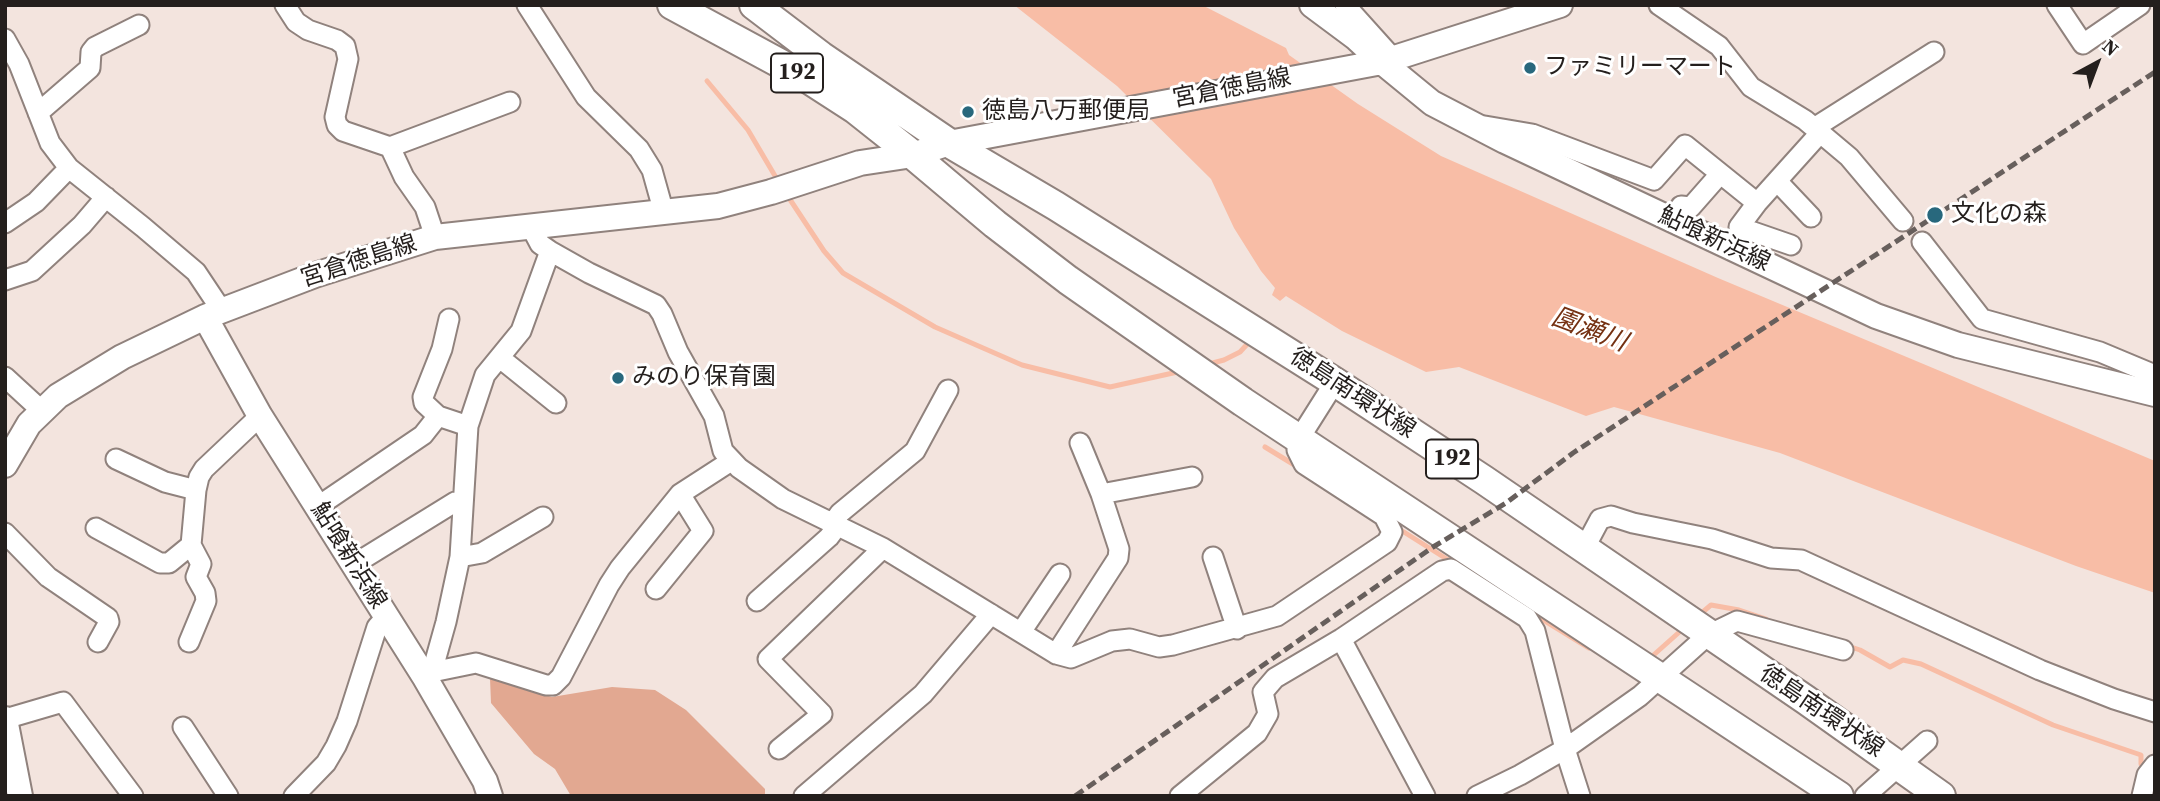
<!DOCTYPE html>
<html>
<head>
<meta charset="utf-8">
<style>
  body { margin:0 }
  #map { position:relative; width:2160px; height:801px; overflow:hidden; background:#f3e4de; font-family:"Source Serif 4",serif }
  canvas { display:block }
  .frame { position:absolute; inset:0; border:7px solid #241f1d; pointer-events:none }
  .north { position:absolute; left:2062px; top:28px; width:70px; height:70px; -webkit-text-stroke:5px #fff; paint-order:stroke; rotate:41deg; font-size:19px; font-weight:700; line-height:28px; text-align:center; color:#241f1d }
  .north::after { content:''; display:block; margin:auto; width:24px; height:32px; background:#241f1d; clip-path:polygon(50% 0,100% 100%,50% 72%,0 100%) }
</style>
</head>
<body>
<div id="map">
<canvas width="2160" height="801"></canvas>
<div class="frame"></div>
<div class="north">N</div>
</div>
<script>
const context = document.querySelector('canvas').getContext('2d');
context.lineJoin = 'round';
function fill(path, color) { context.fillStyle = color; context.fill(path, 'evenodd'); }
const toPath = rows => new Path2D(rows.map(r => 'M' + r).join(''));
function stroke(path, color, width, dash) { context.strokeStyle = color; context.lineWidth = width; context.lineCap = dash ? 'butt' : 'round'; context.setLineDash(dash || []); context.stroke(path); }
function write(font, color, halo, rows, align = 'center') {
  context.font = font + ' "Source Serif 4","Noto Sans JP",serif'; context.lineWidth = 6; context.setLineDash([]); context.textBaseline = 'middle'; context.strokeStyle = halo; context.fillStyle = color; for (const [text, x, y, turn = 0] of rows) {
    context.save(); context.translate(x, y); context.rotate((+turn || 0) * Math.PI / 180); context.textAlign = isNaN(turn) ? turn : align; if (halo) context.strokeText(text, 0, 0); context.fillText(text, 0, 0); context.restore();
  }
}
const forest = toPath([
  [490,678,552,697,612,687,655,690,686,710,765,789,765,796,571,796,555,769,534,754,491,703]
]);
const water = toPath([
  [1014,5,1202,5,1286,48,1289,55,1358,104,1441,156,1718,278,2155,461,2155,593,2076,566,1780,453,1614,407,1586,416,1459,367,1426,372,1342,331,1286,296,1280,301,1272,295,1275,288,1261,271,1234,228,1211,179,1117,86]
]);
const stream = toPath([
  [707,81,748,130,778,181],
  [787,195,824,251,843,273,935,327,1022,365,1110,387,1182,371],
  [1205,365,1224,360,1240,352,1251,340],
  [1265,447,1301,469],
  [1396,527,1453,563],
  [1532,613,1589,648],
  [1698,616,1711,605,1739,610,1766,619],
  [1845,645,1860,650,1890,667,1903,660,1921,664,2053,725,2141,755,2141,764,2150,767],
  [1648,660,1685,627]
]);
const minor = toPath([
  [285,5,296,22,308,30,337,40,345,46,348,59,335,117,337,125,343,131,390,147,404,177,425,207,435,237],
  [527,5,586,97,639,149,652,170,664,213],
  [1345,5,1390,55],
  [1659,5,1719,46,1751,87,1805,120,1849,157,1903,221],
  [2057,5,2083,44,2140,5],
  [5,39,19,64,50,143,69,168,143,227,196,272,222,311],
  [38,113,90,68,91,52,95,47,139,25],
  [1485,126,1532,134,1654,180,1685,145,1757,203,1820,133],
  [1814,128,1934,52],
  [390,147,510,102],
  [1777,181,1811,217],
  [1757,203,1739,227,1791,245],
  [1681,206,1691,207,1720,174],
  [5,223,36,202,69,168],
  [1922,242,1982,319,2100,352,2155,375],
  [550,251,589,273,656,305,662,314,678,352,714,416,723,451,739,468,783,499,883,548,1056,654,1071,658,1112,641,1130,639,1159,647,1173,645,1277,616,1387,542,1392,532,1384,516,1304,464,1297,450,1299,439,1335,382],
  [5,280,32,271,82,225,106,197],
  [449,319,442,349,423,397,424,403,438,416,468,426],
  [500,358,556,403],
  [5,377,42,411],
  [1080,443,1101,494],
  [116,459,165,482,196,490,199,477,204,469,260,416],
  [317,507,423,435,438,416],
  [833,523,840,513,915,451,948,390],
  [96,528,160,563,169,563,191,545,196,490],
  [5,533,48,577,108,618,109,622,98,642],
  [1584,549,1600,519,1611,516,1633,523,1712,539,1771,558,1801,560,2040,670,2114,699,2155,712],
  [460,557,482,553,543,517],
  [1213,557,1237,629],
  [353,565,455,502,463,502],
  [656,589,703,531,680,494],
  [757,601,829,537,838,525],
  [1021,632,1060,574],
  [1341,639,1425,796],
  [189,642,206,601,205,593,196,577,201,564,191,545],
  [1056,654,1118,558,1119,549,1101,494,1192,477],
  [432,672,446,622,460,557,468,426,485,375,521,331,550,251,540,244,531,227],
  [425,676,432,672,476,663,546,685,553,685,561,677,609,585,620,568,680,494,731,461],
  [5,719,63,702,133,796],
  [183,727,228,796],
  [779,749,822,714,768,659,883,548],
  [294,796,326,763,336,746,347,721,377,627,386,617],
  [804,796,923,694,991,614],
  [1180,796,1257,733,1268,714,1263,692,1275,678,1341,639,1442,571,1451,569,1527,618,1535,631,1565,749,1580,796],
  [1477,796,1520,775,1565,749,1640,696,1708,635,1737,621,1843,650],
  [1865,796,1927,741],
  [2142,796,2147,775,2155,765]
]);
const major = toPath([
  [1312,5,1355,37,1382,62,1432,103,1505,141,1876,316,1958,345,2155,394],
  [205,317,260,416,424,676,485,781,490,796],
  [5,465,29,424,58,396,122,357,205,317,315,275,435,237,718,206,771,192,860,163,913,155,949,143,1382,62,1560,5],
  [5,719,20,796]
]);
const highway = toPath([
  [672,5,807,78,855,109,913,155,995,224,1068,280,1243,402,1839,796],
  [754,5,821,56,949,143,1056,206,1335,382,1484,480,1806,700,1941,796]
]);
const rail = toPath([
  [1075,796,1433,547,1506,503,1573,453,2155,72]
]);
const markers = [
  [1530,68,7,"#28687d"],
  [968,112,7,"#28687d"],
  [1935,215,9,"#28687d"],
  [618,378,7,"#28687d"]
];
const shields = [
  [797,73,52],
  [1452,459,52]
];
const shieldNames = [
  ["192",797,73],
  ["192",1452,459]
];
const poiNames = [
  ["ファミリーマート",1544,68],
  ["徳島八万郵便局",982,112],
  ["文化の森",1951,215],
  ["みのり保育園",632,378]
];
const streetNames = [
  ["宮倉徳島線",1232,89,-11],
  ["鮎喰新浜線",1714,240,25],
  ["宮倉徳島線",359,262,-18],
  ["徳島南環状線",1352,394,33],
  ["鮎喰新浜線",348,556,58],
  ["徳島南環状線",1821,712,34]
];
const waterNames = [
  ["園瀬川",1589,331,21]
];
fill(forest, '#e2a891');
fill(water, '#f8bda6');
stroke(stream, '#f8bda6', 5);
stroke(minor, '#90827d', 23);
stroke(major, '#90827d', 28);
stroke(highway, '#90827d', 32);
stroke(minor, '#fff', 19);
stroke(major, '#fff', 24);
stroke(highway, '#fff', 28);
stroke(rail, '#675f5c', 5, [10, 5]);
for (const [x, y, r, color] of markers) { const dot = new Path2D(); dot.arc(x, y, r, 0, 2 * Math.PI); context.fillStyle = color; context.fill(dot); stroke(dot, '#fff', 2.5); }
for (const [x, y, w] of shields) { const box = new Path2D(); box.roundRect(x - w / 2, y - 19.5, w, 39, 5); context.fillStyle = '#fff'; context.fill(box); stroke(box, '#241f1d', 2); }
write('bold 23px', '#241f1d', null, shieldNames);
write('24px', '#241f1d', '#fff', poiNames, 'left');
write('24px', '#241f1d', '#fff', streetNames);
write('italic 26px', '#753112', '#fff', waterNames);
</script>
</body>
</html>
